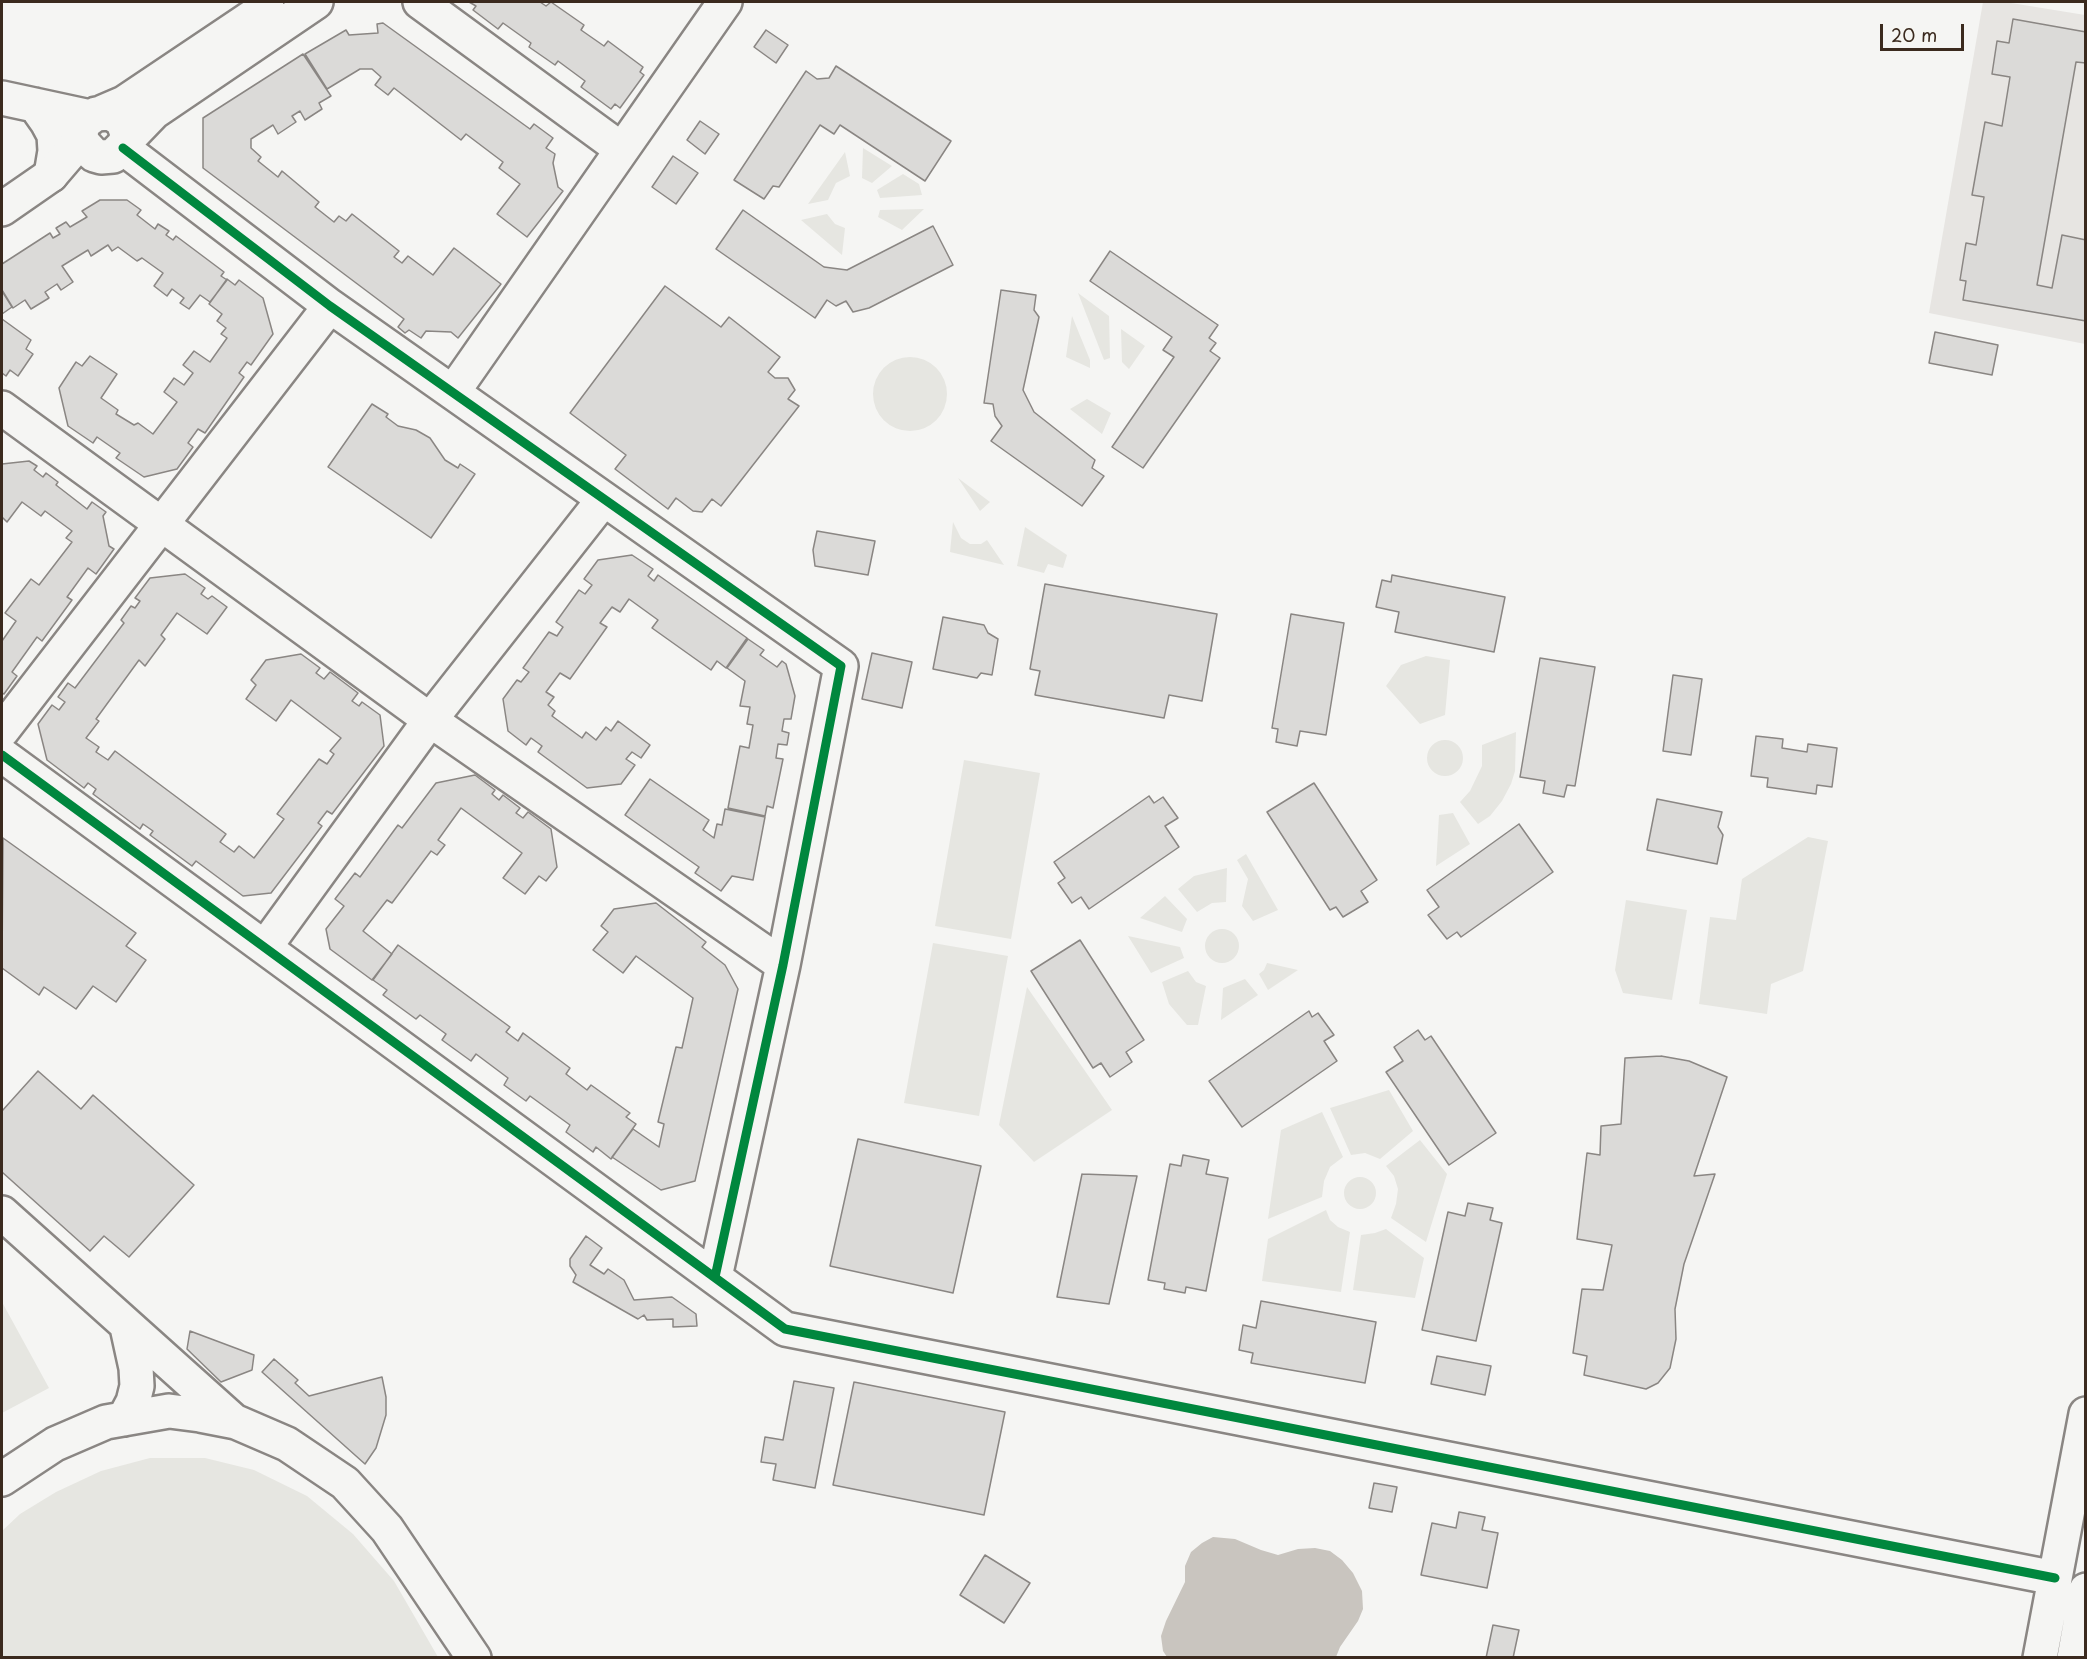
<!DOCTYPE html>
<html>
<head>
<meta charset="utf-8">
<style>
  body { margin:0 }
  #map { position:relative; width:2087px; height:1659px; overflow:hidden; background:#f5f5f3; font-family:"Playpen Sans",sans-serif }
  canvas { display:block }
  .frame { position:absolute; inset:0; border:3px solid #3b2a1e; pointer-events:none }
  .scale { position:absolute; left:1880px; top:24px; width:84px; height:27px; box-sizing:border-box; border:3px solid #3b2a1e; border-top:0; padding-left:8px; font-size:18px; line-height:21px; white-space:nowrap; color:#3b2a1e; -webkit-text-stroke:4px #f6f6f2; paint-order:stroke }
</style>
</head>
<body>
<div id="map">
<canvas width="2087" height="1659"></canvas>
<div class="frame"></div>
<div class="scale">20 m</div>
</div>
<script>
const context = document.querySelector('canvas').getContext('2d');
context.lineJoin = 'round';
function fill(path, color) { context.fillStyle = color; context.fill(path, 'evenodd'); }
const toPath = rows => new Path2D(rows.map(r => 'M' + r).join(''));
function stroke(path, color, width, dash) { context.strokeStyle = color; context.lineWidth = width; context.lineCap = dash ? 'butt' : 'round'; context.setLineDash(dash || []); context.stroke(path); }
const built = toPath([
  [1983,2,2005,2,2085,15,2085,344,1929,313]
]);
const green = toPath([
  [863,148,892,166,872,183,862,178],
  [845,152,850,176,836,183,828,200,808,204],
  [903,174,919,184,922,195,880,198,877,190],
  [924,209,902,230,878,217,880,210],
  [827,214,835,224,845,228,842,255,801,220],
  [1078,293,1109,316,1110,358,1104,360],
  [1072,316,1090,360,1090,368,1066,357],
  [1121,329,1145,346,1129,369,1122,362],
  '873 394a37 37 0 1 1 74 0a37 37 0 1 1-74 0Z',
  [1087,399,1111,413,1102,434,1070,409],
  [958,478,990,502,980,511],
  [953,522,961,538,970,544,981,544,987,540,1004,565,950,552],
  [1025,527,1067,555,1063,568,1048,564,1044,573,1017,566],
  [1426,656,1450,660,1445,715,1420,724,1386,686,1401,665],
  [1516,732,1515,771,1511,784,1502,801,1490,816,1478,824,1460,802,1470,791,1482,766,1482,745],
  '1427 758a18 18 0 1 1 36 0a18 18 0 1 1-36 0Z',
  [964,760,1040,773,1011,939,935,926],
  [1453,813,1470,844,1436,866,1439,815],
  [1808,837,1828,841,1803,971,1771,984,1767,1014,1699,1004,1710,917,1736,920,1742,879],
  [1246,854,1278,910,1253,921,1242,906,1248,879,1237,860],
  [1227,868,1226,902,1212,903,1197,912,1178,889,1194,876],
  [1165,896,1187,919,1182,932,1140,918],
  [1626,900,1687,910,1672,1000,1623,993,1615,970],
  '1205 946a17 17 0 1 1 34 0a17 17 0 1 1-34 0Z',
  [1128,936,1180,947,1184,958,1151,973],
  [933,943,1008,956,979,1116,904,1103],
  [1267,963,1298,970,1268,990,1259,974,1264,970],
  [1188,971,1196,982,1206,986,1198,1025,1187,1025,1169,1004,1162,982],
  [1245,979,1258,995,1221,1020,1223,988],
  [1027,987,1112,1110,1034,1162,999,1125],
  [1389,1090,1413,1131,1380,1159,1365,1153,1351,1155,1330,1108],
  [1322,1112,1343,1157,1330,1167,1324,1181,1322,1197,1268,1219,1281,1130],
  [1420,1140,1447,1174,1426,1242,1391,1218,1396,1204,1398,1189,1394,1176,1386,1166],
  '1344 1193a16 16 0 1 1 32 0a16 16 0 1 1-32 0Z',
  [1326,1210,1330,1220,1338,1227,1350,1232,1341,1292,1262,1281,1268,1239],
  [1386,1229,1424,1258,1415,1298,1353,1290,1361,1235,1375,1233],
  [2,1302,49,1388,2,1413],
  [150,1458,205,1458,254,1470,307,1496,353,1534,394,1581,438,1657,2,1657,2,1531,20,1514,56,1492,101,1471]
]);
const water = toPath([
  [1213,1537,1235,1539,1261,1550,1278,1555,1298,1549,1315,1548,1330,1551,1342,1560,1353,1573,1362,1591,1363,1609,1358,1621,1340,1647,1336,1657,1167,1657,1163,1651,1161,1636,1166,1621,1185,1582,1185,1566,1191,1552,1202,1543]
]);
const building = toPath([
  [469,2,540,2,546,6,551,2,584,25,581,30,604,46,608,41,643,67,640,72,644,75,620,108,615,104,611,109,581,87,585,81,558,61,555,65,529,47,531,43,503,23,498,29,473,10,476,6,469,2],
  [2013,19,2086,32,2086,63,2076,62,2037,285,2052,288,2062,235,2086,240,2086,321,1963,300,1966,281,1960,280,1966,243,1976,245,1984,197,1972,195,1985,122,2002,126,2010,77,1992,74,1997,41,2009,43,2013,19],
  [383,23,530,129,534,124,553,138,546,148,555,154,553,163,558,187,563,191,527,237,497,214,520,184,499,168,503,162,466,134,461,140,394,88,388,95,375,85,381,77,372,69,360,69,327,89,305,54,346,30,349,35,378,33,377,24,383,23],
  [766,30,788,45,776,63,754,47,766,30],
  [303,54,331,96,319,103,322,109,305,120,300,111,292,116,296,122,278,134,273,125,251,139,251,148,261,157,258,161,278,177,282,171,319,202,315,207,334,222,339,216,346,221,352,214,399,251,394,257,402,263,408,256,433,275,454,248,501,284,458,338,451,332,426,331,421,338,409,330,405,333,398,327,404,319,203,168,203,118,303,54],
  [836,66,951,141,925,181,840,125,834,134,820,125,779,187,773,186,764,199,734,180,806,71,817,79,829,78,836,66],
  [700,121,719,134,705,154,687,140,700,121],
  [673,156,698,173,676,204,652,187,673,156],
  [100,200,127,200,141,210,137,215,155,229,158,224,169,231,166,235,173,240,176,236,224,272,221,276,227,280,210,302,200,295,189,309,180,303,184,298,172,289,167,296,154,286,163,273,142,258,137,261,118,247,112,251,108,245,91,256,88,250,62,266,73,282,61,290,57,284,45,292,49,298,31,309,25,300,13,308,2,290,2,264,50,233,53,238,60,234,56,228,66,222,70,227,87,217,82,211,100,200],
  [743,210,824,267,847,270,933,226,953,265,869,308,853,312,846,301,836,306,827,300,815,318,716,249,743,210],
  [1110,251,1218,325,1209,338,1216,343,1210,351,1220,358,1143,468,1112,447,1174,357,1163,350,1172,337,1090,281,1110,251],
  [227,279,235,285,239,280,263,298,273,334,251,365,247,362,239,373,244,377,205,433,198,429,188,443,193,447,177,469,144,477,116,458,120,453,97,437,93,443,68,426,59,388,76,362,82,366,90,356,117,374,101,398,118,410,116,414,134,425,138,423,153,434,177,402,164,392,174,378,184,385,193,373,183,365,194,351,210,362,227,338,221,334,226,328,217,321,222,314,209,304,227,279],
  [665,286,721,327,729,317,780,357,768,372,775,378,788,378,795,390,788,399,799,406,721,506,712,499,702,512,693,511,676,498,668,509,615,469,626,455,570,413,665,286],
  [1001,290,1036,295,1034,310,1039,317,1023,390,1034,412,1095,460,1092,468,1104,476,1082,506,991,441,1002,426,995,416,993,404,984,403,1001,290],
  [2,291,12,307,2,314,2,291],
  [2,319,31,340,26,349,33,354,18,376,10,370,6,376,2,373,2,319],
  [1935,332,1998,345,1992,375,1929,363,1935,332],
  [372,404,388,414,386,417,398,426,416,430,430,438,445,460,458,468,460,464,475,474,431,538,328,467,372,404],
  [29,461,37,466,34,470,43,477,46,473,58,482,56,485,87,509,92,502,106,512,103,516,109,546,114,549,96,574,88,568,67,597,72,600,42,641,37,637,12,672,17,676,4,694,2,693,2,641,16,621,5,613,31,579,39,585,72,542,66,538,72,531,45,511,41,516,22,502,7,522,2,517,2,464,29,461],
  [817,531,875,541,868,575,815,566,813,550,817,531],
  [632,555,653,569,648,576,654,581,658,575,747,638,726,668,717,661,711,670,652,628,658,620,629,599,620,612,612,607,600,623,607,627,570,679,560,673,546,692,554,697,548,705,555,711,552,716,582,738,586,732,596,740,606,727,611,731,618,721,650,745,641,758,632,752,626,759,635,765,621,784,587,788,538,752,542,746,531,738,526,745,508,731,503,699,517,680,521,682,529,672,523,668,549,632,557,636,563,627,556,622,579,590,585,594,592,585,584,579,598,560,632,555],
  [185,574,205,588,201,594,208,599,212,596,227,607,207,634,177,613,161,635,165,639,145,666,139,660,96,719,99,721,86,738,99,747,96,752,108,760,115,751,226,834,220,842,234,852,239,846,254,858,284,819,277,814,319,759,327,764,334,754,330,751,341,738,291,700,276,721,246,699,256,685,251,680,266,660,301,654,320,668,316,673,324,679,330,672,358,693,352,701,359,706,362,702,380,715,384,746,332,814,327,811,318,823,322,826,271,893,243,896,196,861,192,866,150,835,153,831,143,824,140,829,93,794,96,789,88,783,84,788,47,760,38,724,52,705,59,710,65,702,58,697,68,683,75,688,124,623,121,620,131,606,135,608,140,601,135,598,150,578,185,574],
  [1392,575,1505,597,1494,652,1395,632,1399,612,1376,607,1382,580,1391,582,1392,575],
  [1045,584,1217,614,1202,701,1169,695,1164,718,1035,695,1040,671,1030,669,1045,584],
  [1291,614,1344,623,1326,735,1300,731,1297,746,1276,742,1278,729,1272,728,1291,614],
  [943,617,984,625,988,633,998,639,992,675,981,673,977,678,933,669,943,617],
  [748,639,764,650,760,655,777,667,782,661,786,664,795,696,791,719,784,719,782,731,789,733,787,745,778,744,776,758,783,759,773,808,767,806,765,816,728,808,740,746,749,748,753,725,747,724,750,707,740,706,745,681,727,668,748,639],
  [872,653,912,662,902,708,862,699,872,653],
  [1540,658,1595,667,1575,786,1567,785,1564,797,1543,793,1545,781,1520,777,1540,658],
  [1673,675,1702,679,1691,755,1663,751,1673,675],
  [1756,736,1783,739,1782,748,1807,752,1808,744,1837,748,1832,787,1817,785,1816,794,1767,787,1768,778,1751,776,1756,736],
  [475,775,495,790,492,794,499,800,503,795,520,808,516,813,523,818,528,812,551,829,557,867,546,881,539,876,525,894,503,878,522,853,461,808,438,840,445,845,437,855,431,851,392,903,387,900,363,931,392,954,372,980,330,949,326,929,344,906,335,899,355,873,360,877,398,825,402,828,436,783,475,775],
  [650,779,709,820,703,830,714,838,717,824,722,825,725,809,765,817,753,880,732,876,721,891,695,873,699,867,625,815,650,779],
  [1314,783,1377,880,1361,891,1368,902,1343,917,1336,907,1330,910,1267,812,1314,783],
  [1149,796,1154,803,1163,797,1178,818,1165,826,1179,847,1089,909,1081,897,1072,903,1058,883,1065,878,1054,862,1149,796],
  [1657,799,1722,812,1718,827,1723,835,1717,864,1647,850,1657,799],
  [1519,824,1553,872,1461,937,1457,932,1447,939,1428,915,1439,907,1427,890,1519,824],
  [3,838,136,933,126,946,146,960,116,1002,93,986,76,1009,44,987,39,995,2,968,3,838],
  [656,903,706,942,702,947,725,965,738,989,695,1181,661,1190,612,1157,633,1129,659,1147,664,1124,658,1122,676,1047,682,1048,693,998,636,956,623,973,593,950,608,932,601,926,614,909,656,903],
  [1080,940,1144,1040,1126,1052,1132,1062,1110,1077,1101,1063,1093,1068,1031,971,1080,940],
  [398,945,510,1027,506,1032,518,1041,523,1033,570,1068,566,1074,587,1090,591,1085,630,1113,626,1117,636,1124,611,1159,596,1147,593,1152,566,1132,570,1125,530,1096,526,1101,504,1085,508,1078,476,1054,471,1061,442,1040,446,1034,420,1015,416,1019,383,995,387,990,373,980,398,945],
  [1309,1011,1312,1017,1318,1013,1334,1035,1324,1041,1337,1061,1242,1127,1209,1081,1309,1011],
  [1418,1030,1425,1040,1431,1036,1496,1133,1449,1165,1386,1072,1403,1061,1394,1047,1418,1030],
  [1661,1056,1689,1061,1727,1077,1694,1176,1715,1174,1684,1264,1675,1309,1676,1339,1670,1368,1658,1383,1646,1389,1584,1375,1587,1356,1573,1353,1582,1289,1603,1290,1612,1245,1577,1239,1587,1153,1600,1155,1601,1126,1621,1124,1625,1058,1661,1056],
  [38,1071,81,1109,93,1095,194,1185,129,1257,104,1236,90,1251,2,1172,2,1111,38,1071],
  [858,1139,981,1166,953,1293,830,1266,858,1139],
  [1183,1155,1209,1160,1206,1174,1228,1178,1206,1291,1186,1287,1185,1293,1164,1289,1165,1283,1148,1280,1170,1164,1181,1166,1183,1155],
  [1082,1174,1137,1176,1109,1304,1057,1297,1082,1174],
  [1468,1203,1493,1208,1490,1220,1502,1223,1476,1341,1422,1330,1448,1212,1465,1216,1468,1203],
  [586,1236,602,1248,590,1265,604,1274,608,1269,624,1280,634,1300,672,1297,696,1314,697,1326,673,1327,673,1319,647,1320,644,1315,638,1319,573,1282,576,1275,570,1266,570,1259,586,1236],
  [1261,1301,1376,1322,1365,1383,1251,1363,1253,1353,1239,1350,1243,1325,1256,1328,1261,1301],
  [190,1331,254,1355,252,1370,221,1382,187,1349,190,1331],
  [1437,1356,1491,1366,1485,1395,1431,1384,1437,1356],
  [274,1359,298,1380,295,1383,309,1396,382,1377,386,1397,386,1415,376,1448,365,1464,262,1372,274,1359],
  [794,1381,834,1388,815,1488,773,1480,776,1464,761,1462,765,1437,783,1440,794,1381],
  [854,1382,1005,1412,984,1515,833,1485,854,1382],
  [1374,1483,1397,1487,1392,1512,1369,1508,1374,1483],
  [1459,1512,1485,1517,1482,1530,1498,1533,1487,1588,1421,1575,1432,1523,1456,1528,1459,1512],
  [985,1555,1030,1583,1004,1623,960,1595,985,1555],
  [1493,1625,1519,1630,1513,1658,1486,1658,1493,1625]
]);
const minor = toPath([
  [420,2,621,149],
  [2,98,90,117],
  [35,105,47,122,54,135,55,151,51,175],
  [123,148,330,306,841,666,783,965,715,1277],
  [453,392,725,2],
  [2,408,430,720,783,965],
  [2,731,330,306],
  [2,755,785,1329,2055,1578],
  [265,947,430,720,603,500],
  [2,1213,235,1422],
  [124,1419,133,1402,137,1386,136,1368,127,1327],
  [2,1479,55,1444,106,1422,169,1411,200,1415,236,1422,287,1444,345,1483,387,1529,474,1658],
  [2040,1658,2086,1414],
  [2074,1658,2086,1590]
]);
const highway = toPath([
  [103,112,124,103,267,7],
  [127,140,154,112,316,2],
  [2,209,51,175,75,147,82,128,85,122,96,114,110,113,122,120,127,133,125,144,113,156,101,157,94,155,83,143,81,135,82,128]
]);
const cycleway = toPath([
  [123,148,330,306,841,666,783,965,715,1277],
  [2,755,785,1329,2055,1578]
]);
fill(built, '#e7e5e2');
fill(green, '#e6e6e1');
fill(water, '#c9c5bf');
fill(building, '#dbdad8');
stroke(building, '#8a8683', 1.5);
stroke(minor, '#8a8683', 38);
stroke(highway, '#8a8683', 38);
stroke(minor, '#f5f5f3', 33);
stroke(highway, '#f5f5f3', 33);
stroke(cycleway, '#00873e', 9);
</script>
</body>
</html>
